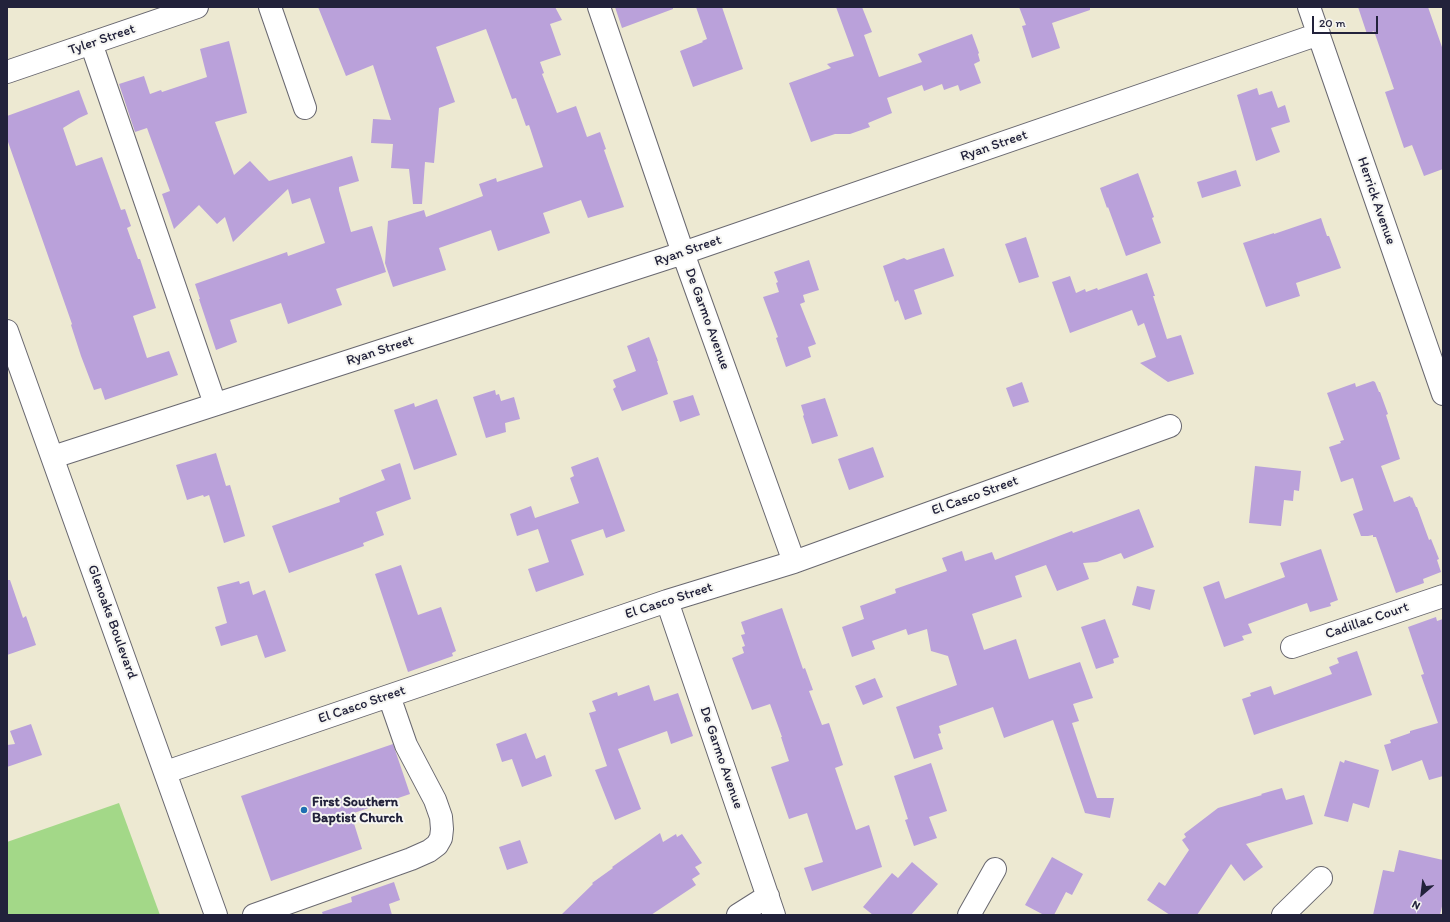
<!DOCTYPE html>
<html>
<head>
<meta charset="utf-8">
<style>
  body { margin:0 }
  #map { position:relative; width:1450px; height:922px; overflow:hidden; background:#ede9d2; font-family:Itim,sans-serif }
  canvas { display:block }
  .frame { position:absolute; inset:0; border:8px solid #22223b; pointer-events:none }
  .north { position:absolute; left:1402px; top:874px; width:40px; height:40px; -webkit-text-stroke:3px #f6f6f2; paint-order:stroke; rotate:208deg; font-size:11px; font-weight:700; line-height:16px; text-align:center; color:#22223b }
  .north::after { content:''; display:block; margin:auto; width:14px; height:18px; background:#22223b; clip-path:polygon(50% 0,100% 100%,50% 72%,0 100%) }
  .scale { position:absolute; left:1312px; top:16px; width:66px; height:18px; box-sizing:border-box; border:2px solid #22223b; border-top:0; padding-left:5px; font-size:12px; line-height:14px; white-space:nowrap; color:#22223b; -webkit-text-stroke:3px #f6f6f2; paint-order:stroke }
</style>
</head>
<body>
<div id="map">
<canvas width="1450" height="922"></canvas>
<div class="frame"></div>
<div class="north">N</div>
<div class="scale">20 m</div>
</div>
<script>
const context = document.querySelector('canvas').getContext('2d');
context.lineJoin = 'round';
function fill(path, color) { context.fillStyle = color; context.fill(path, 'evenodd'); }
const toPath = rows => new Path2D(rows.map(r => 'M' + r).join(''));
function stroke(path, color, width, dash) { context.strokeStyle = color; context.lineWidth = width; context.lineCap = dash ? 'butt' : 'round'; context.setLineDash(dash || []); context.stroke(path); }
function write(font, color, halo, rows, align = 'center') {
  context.font = font + ' Itim,sans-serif'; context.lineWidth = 4; context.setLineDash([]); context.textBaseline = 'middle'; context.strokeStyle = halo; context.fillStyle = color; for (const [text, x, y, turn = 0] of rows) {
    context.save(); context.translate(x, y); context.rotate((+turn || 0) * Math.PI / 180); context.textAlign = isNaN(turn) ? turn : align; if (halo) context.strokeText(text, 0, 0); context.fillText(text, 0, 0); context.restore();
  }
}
const green = toPath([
  [119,803,160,915,7,915,7,842]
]);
const building = toPath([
  [318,7,555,7,562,20,550,24,561,55,540,62,544,73,542,74,557,113,576,106,587,137,600,132,606,149,604,150,624,207,588,218,581,200,543,213,550,233,498,251,491,230,439,248,446,270,393,287,385,263,388,221,424,210,426,217,459,205,483,196,479,184,496,178,497,182,543,167,529,125,526,126,516,98,512,99,486,29,436,47,455,102,439,108,434,163,425,162,422,204,413,204,409,169,391,168,393,144,371,143,373,119,391,120,373,65,346,76],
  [615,7,673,7,673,9,622,28],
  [696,7,722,7,743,69,693,87,680,51,703,42,702,41,707,39],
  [836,7,862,7,872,32,864,35,879,77,922,62,918,54,972,34,979,53,978,54,980,61,974,64,981,83,960,91,958,85,944,90,942,84,924,91,922,85,887,98,892,113,868,123,870,127,850,134,835,134,811,142,789,83,831,68,827,64,854,56],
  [1019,7,1090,7,1090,10,1052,23,1060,48,1032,58,1022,26,1026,25],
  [1358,7,1428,7,1443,50,1443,169,1424,176,1412,145,1404,148,1385,92,1394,89,1374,31,1367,34],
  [229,41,247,113,215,122,234,175,250,161,269,181,352,156,359,181,339,187,339,190,351,232,372,226,386,272,336,289,342,305,288,324,281,303,230,320,237,342,216,350,199,299,200,299,195,284,287,252,288,256,325,243,310,198,292,204,288,189,233,242,225,217,217,224,199,205,174,229,162,194,170,191,147,128,135,132,119,84,144,76,150,94,161,90,162,92,207,77,200,49],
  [1257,88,1259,95,1272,91,1278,108,1285,105,1290,122,1271,128,1280,152,1256,161,1237,95],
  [79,90,88,114,79,118,63,128,76,166,102,157,121,210,125,209,131,226,127,228,138,259,140,259,156,308,133,316,147,358,169,351,178,375,105,400,101,388,94,390,81,356,71,325,72,324,7,139,7,116],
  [1236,170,1241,186,1202,198,1197,182],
  [1138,173,1154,217,1152,218,1161,243,1126,256,1108,207,1107,208,1100,188],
  [1321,218,1327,236,1329,236,1341,268,1296,283,1300,296,1266,307,1243,243,1274,233,1274,234],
  [1026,237,1039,277,1019,283,1005,244],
  [944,248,954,276,914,290,922,314,905,320,898,300,895,302,883,266,904,258,907,260],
  [809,260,819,290,803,295,805,302,800,304,816,344,808,347,811,357,786,367,776,338,778,337,763,297,779,292,776,283,778,282,774,272],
  [1147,273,1155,296,1153,296,1167,339,1181,335,1194,374,1168,382,1140,363,1156,357,1144,323,1138,326,1132,310,1070,333,1052,282,1070,276,1076,293,1085,289,1086,292,1097,288,1098,290],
  [649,337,658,361,657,361,668,394,622,411,613,389,616,387,613,380,636,371,627,346],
  [1373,381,1375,382,1379,392,1380,392,1388,414,1386,415,1400,459,1381,466,1394,502,1410,496,1411,498,1412,497,1416,507,1417,507,1429,540,1431,539,1439,559,1437,560,1441,572,1423,579,1424,583,1396,593,1376,537,1373,537,1373,535,1368,536,1361,536,1353,514,1363,510,1353,478,1341,482,1329,447,1341,443,1340,441,1344,440,1327,393,1355,383,1356,387],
  [1022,382,1029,402,1013,407,1006,388],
  [495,390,496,395,499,394,501,401,514,397,520,419,505,423,506,432,486,438,473,397],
  [693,395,700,415,680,422,673,401],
  [825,398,838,436,812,444,803,416,804,415,801,405],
  [437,399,457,455,414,470,394,410,414,403,415,407],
  [873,447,884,477,849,490,838,459],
  [216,453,226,486,230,485,245,536,224,543,209,495,204,497,203,495,187,500,176,465],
  [598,457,625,531,606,538,603,529,571,540,584,575,536,592,528,569,549,562,538,529,517,536,510,514,531,506,535,518,579,503,570,478,574,476,571,467],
  [400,463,411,499,376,512,384,535,363,543,364,546,289,573,272,526,340,502,339,498,385,480,381,470],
  [1255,466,1301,471,1299,491,1294,490,1293,501,1284,500,1281,526,1249,523],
  [1139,509,1154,547,1124,559,1121,553,1097,562,1083,563,1089,579,1057,591,1046,565,1015,576,1022,597,972,614,984,650,1016,639,1029,679,1080,662,1093,698,1073,704,1079,721,1072,723,1097,798,1114,798,1110,818,1085,813,1053,720,1004,738,993,707,939,726,941,733,938,734,943,749,914,759,896,707,957,685,948,656,931,651,927,629,908,635,906,629,872,641,875,649,852,657,842,627,864,619,860,606,896,593,895,589,947,571,942,558,962,551,965,561,992,552,995,560,1072,531,1073,533],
  [1321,549,1338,600,1330,603,1331,606,1310,612,1307,603,1248,624,1252,633,1242,636,1244,640,1224,647,1203,587,1219,581,1225,599,1285,577,1280,563],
  [401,565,418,615,441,607,456,651,452,653,453,656,408,672,375,574],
  [7,580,10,580,23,618,26,616,36,645,7,655],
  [239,581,240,584,249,581,253,595,265,590,286,651,265,658,257,635,221,646,215,627,227,623,217,587],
  [1137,586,1155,590,1150,610,1132,605],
  [782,608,803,669,805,668,813,690,809,691,822,725,829,723,843,765,835,768,856,830,869,825,882,867,812,891,804,868,823,862,807,813,789,819,771,767,789,761,781,737,782,737,770,704,752,710,732,658,744,653,742,647,745,646,741,635,745,634,741,622],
  [1436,617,1437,621,1443,619,1443,776,1429,780,1422,760,1392,771,1384,745,1391,743,1390,740,1410,733,1410,731,1438,723,1421,675,1424,674,1408,627],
  [1105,619,1119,657,1113,659,1114,663,1096,669,1081,627],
  [1357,651,1372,695,1254,735,1242,699,1251,696,1250,693,1271,686,1274,695,1332,674,1329,667,1339,663,1337,658],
  [875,678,883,697,863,705,855,686],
  [649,685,654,701,678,693,693,736,671,744,667,731,618,749,641,809,615,820,595,770,607,766,589,713,596,711,592,701,617,692,618,696],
  [31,724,42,755,7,767,7,745,15,744,10,731],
  [526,733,536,759,545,755,552,776,522,787,512,759,502,762,496,744],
  [393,744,410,794,351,814,362,849,271,881,241,796],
  [1345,760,1379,770,1369,808,1353,803,1348,822,1324,816,1340,761,1344,763],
  [931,763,947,811,929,817,937,838,914,846,905,820,908,819,894,776],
  [1282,788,1286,800,1304,795,1313,824,1246,844,1263,867,1244,881,1231,864,1197,915,1170,915,1147,900,1159,882,1165,886,1189,850,1182,840,1186,837,1184,834,1218,808,1262,795,1261,794],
  [660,833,663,842,676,834,677,837,682,834,702,863,695,867,700,874,692,879,696,885,651,915,561,915,593,884,592,883,613,868,612,867],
  [520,840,528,863,507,870,499,847],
  [1399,850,1443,860,1443,902,1440,915,1373,915,1383,870,1394,872],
  [1052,857,1083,874,1072,895,1066,892,1054,915,1044,915,1025,905],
  [912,862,938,884,911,915,873,915,863,907,892,873,898,878],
  [394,882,400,900,389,904,392,915,323,915,322,912,352,902,351,897]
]);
const minor = toPath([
  [270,7,305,108],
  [599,7,683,253,794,562],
  [1309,7,1443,394],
  [91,43,215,404],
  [7,72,197,7],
  [53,457,683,253,1319,34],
  [667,601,774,915],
  [1292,647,1443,596],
  [166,772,667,601,794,562,1170,426],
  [254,915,411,859,429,851,437,845,441,838,442,829,441,817,435,800,406,745,389,696],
  [738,915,768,896],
  [969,915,995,869],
  [1283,915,1321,878]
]);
const major = toPath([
  [7,331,216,915]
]);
const markers = [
  [304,810,4,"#1f6fb2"]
];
const streetNames = [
  ["Tyler Street",102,40,-19],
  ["Ryan Street",994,146,-19],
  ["Herrick Avenue",1376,201,71],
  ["Ryan Street",688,251,-19],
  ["De Garmo Avenue",707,319,70],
  ["Ryan Street",380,351,-18],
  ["El Casco Street",975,496,-20],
  ["El Casco Street",669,601,-18],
  ["Cadillac Court",1367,621,-19],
  ["Glenoaks Boulevard",112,622,70],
  ["El Casco Street",362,705,-19],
  ["De Garmo Avenue",721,758,71]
];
const poiNames = [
  ["First Southern",312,802],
  ["Baptist Church",312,818]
];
fill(green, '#a3d888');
fill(building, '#baa1da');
stroke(minor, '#696870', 24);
stroke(major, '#696870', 24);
stroke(minor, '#fff', 22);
stroke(major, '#fff', 22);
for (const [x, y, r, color] of markers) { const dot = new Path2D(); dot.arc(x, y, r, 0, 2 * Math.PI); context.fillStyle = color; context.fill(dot); stroke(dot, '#f6f6f2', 1.5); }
write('14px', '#22223b', '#f6f6f2', streetNames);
write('bold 14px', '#22223b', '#f6f6f2', poiNames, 'left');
</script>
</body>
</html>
